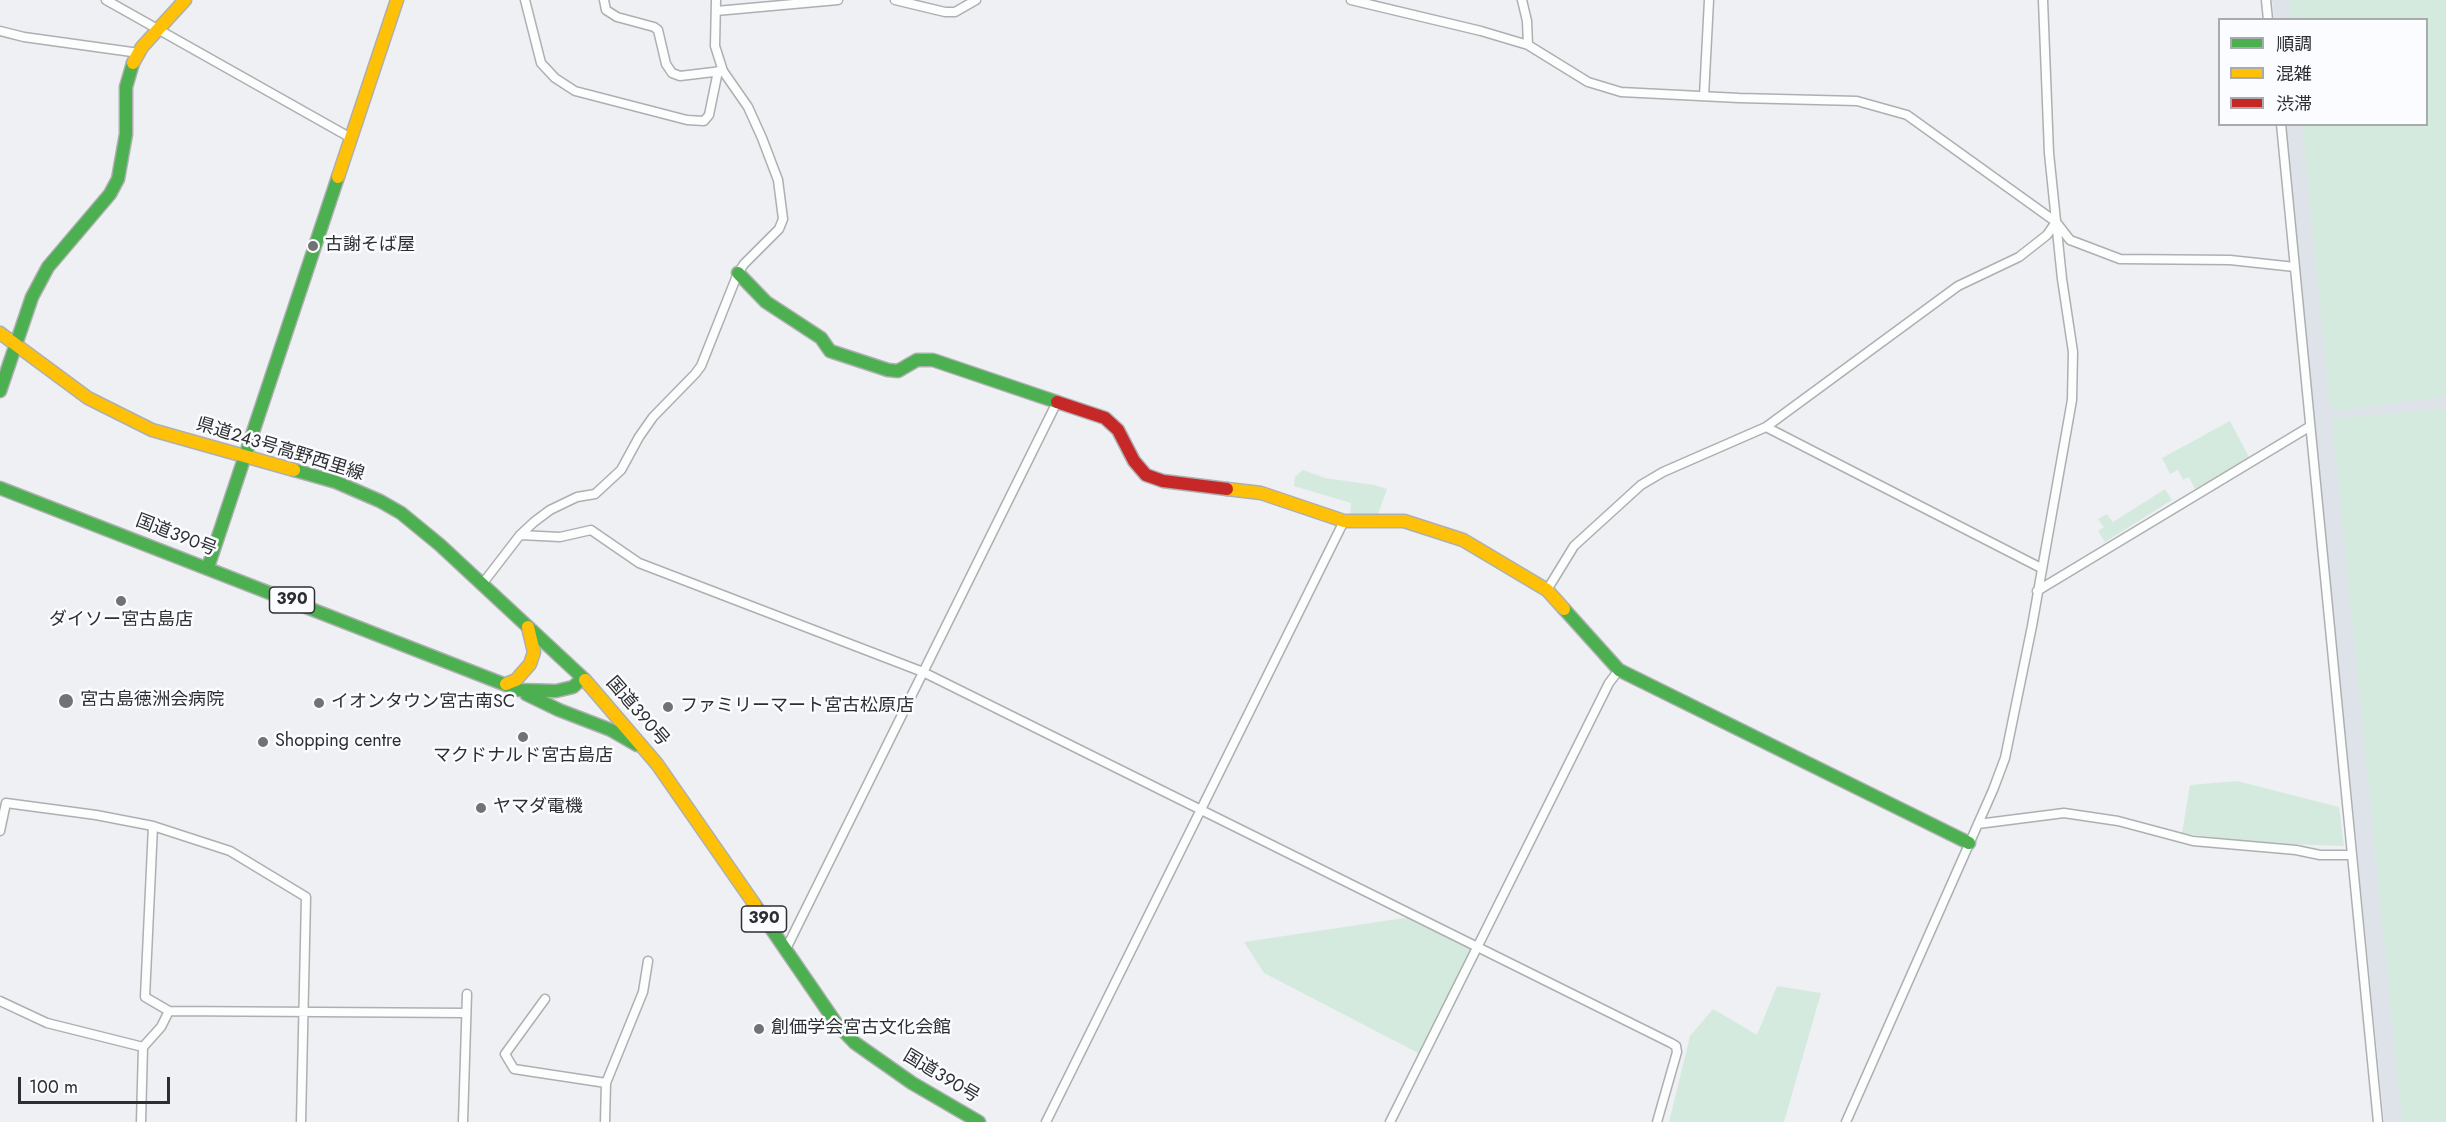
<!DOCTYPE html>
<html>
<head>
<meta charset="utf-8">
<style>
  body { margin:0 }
  #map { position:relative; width:2446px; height:1122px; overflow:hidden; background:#eef0f3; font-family:Jost,"Noto Sans JP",sans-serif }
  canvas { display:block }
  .legend { position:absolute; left:2218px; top:18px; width:210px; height:108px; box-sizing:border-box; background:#fbfcff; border:2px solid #a9aaac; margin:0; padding:8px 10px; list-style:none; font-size:18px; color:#2d2e30 }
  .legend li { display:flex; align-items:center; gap:12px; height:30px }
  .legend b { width:30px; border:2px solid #a9aaac }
  .scale { position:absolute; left:18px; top:1077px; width:152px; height:27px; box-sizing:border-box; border:3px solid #2d2e30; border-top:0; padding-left:8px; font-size:18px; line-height:21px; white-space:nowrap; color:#2d2e30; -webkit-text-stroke:4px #fbfcff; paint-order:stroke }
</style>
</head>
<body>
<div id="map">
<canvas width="2446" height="1122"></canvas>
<ul class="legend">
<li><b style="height:8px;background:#4caf50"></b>順調</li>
<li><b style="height:8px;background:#ffc107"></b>混雑</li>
<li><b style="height:8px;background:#c62828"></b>渋滞</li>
</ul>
<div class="scale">100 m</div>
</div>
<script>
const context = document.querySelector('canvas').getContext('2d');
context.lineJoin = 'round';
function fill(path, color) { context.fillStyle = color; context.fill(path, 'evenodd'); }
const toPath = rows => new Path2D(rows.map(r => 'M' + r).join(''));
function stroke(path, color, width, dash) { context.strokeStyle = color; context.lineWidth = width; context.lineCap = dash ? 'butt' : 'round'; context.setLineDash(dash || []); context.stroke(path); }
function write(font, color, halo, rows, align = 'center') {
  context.font = font + ' Jost,"Noto Sans JP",sans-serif'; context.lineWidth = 5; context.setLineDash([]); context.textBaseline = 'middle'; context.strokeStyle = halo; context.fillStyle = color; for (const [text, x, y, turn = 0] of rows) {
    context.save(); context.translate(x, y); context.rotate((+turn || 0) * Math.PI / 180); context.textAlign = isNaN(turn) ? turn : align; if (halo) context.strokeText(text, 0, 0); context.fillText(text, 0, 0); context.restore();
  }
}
const built = toPath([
  [2272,0,2446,0,2446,1122,2384,1122,2285,125,2426,124,2426,20,2274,19]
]);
const green = toPath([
  [2289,0,2446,0,2446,396,2338,411,2330,406,2302,125,2426,124,2426,20,2291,19],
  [2446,408,2446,1122,2402,1122,2332,419],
  [2230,421,2250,459,2195,489,2189,477,2183,480,2178,470,2170,474,2162,458],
  [1303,470,1325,478,1374,485,1387,489,1377,517,1350,515,1351,503,1294,486,1295,477],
  [2165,489,2172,500,2105,542,2098,531,2104,527,2098,519,2107,514,2113,522],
  [2237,781,2339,807,2344,846,2256,843,2182,833,2190,785],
  [1411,917,1475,948,1420,1054,1264,973,1244,942],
  [1777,986,1821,993,1784,1122,1669,1122,1690,1036,1713,1009,1757,1035]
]);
const street = toPath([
  [106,0,351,138],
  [525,0,541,63,555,78,575,91,687,120,704,121,709,115,718,71],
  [604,0,606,10,617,17,654,27,658,30,666,64,672,73,680,76,722,71],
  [895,0,945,12,955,12,976,0],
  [1351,0,1481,31,1528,45,1588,82,1621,92,1739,98,1857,101,1907,115,2056,222,2070,240,2120,259,2230,260,2295,267],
  [1522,0,1527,21,1528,45],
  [2266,0,2268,20],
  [716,11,838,0],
  [0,31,24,37,139,53],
  [1704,96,1709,0],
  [2281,124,2378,1122],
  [1766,427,2041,568],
  [520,535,560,537,591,530,639,563,923,672,1671,1043,1676,1046,1677,1052,1657,1122],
  [483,583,520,535,534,522,550,510,577,497,595,494,621,470,639,437,653,417,695,374,701,366,738,273,744,264,779,229,783,219,778,180,762,138,748,107,723,71,715,46,716,0],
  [1547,590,1574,546,1641,485,1663,472,1766,427,1958,286,2019,257,2047,235,2056,222],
  [2037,591,2309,427],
  [1978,824,2064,813,2118,821,2193,841,2296,850,2320,855,2351,855],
  [153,826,145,997,169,1011],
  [0,831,6,803,96,815,153,826,230,851,306,897,301,1122],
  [785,951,1057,402],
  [545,999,505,1054,514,1069,606,1083,605,1122],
  [0,1001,47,1023,143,1047,161,1027,169,1011,466,1013],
  [606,1083,643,992,648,961],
  [141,1122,143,1047],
  [463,1122,467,994],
  [1046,1122,1344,521],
  [1390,1122,1609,683,1619,670],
  [1846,1122,1993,790,2005,758,2032,626,2072,400,2073,352,2062,279,2049,153,2043,0]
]);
const fast = toPath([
  [738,273,766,302,821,338,830,351,888,370,898,371,917,360,933,360,1057,402],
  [0,391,32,297,48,267,110,194,118,179,126,134,126,87,133,63],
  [294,470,336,482,380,501,401,513,440,545,583,678],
  [0,488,519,690,556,691,573,687,583,678,585,680],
  [208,567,338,177],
  [1564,609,1619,670,1969,843],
  [526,694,559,710,611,730,637,745],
  [755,905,836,1023,855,1043,912,1083,979,1122]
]);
const slow = toPath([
  [133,63,142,47,185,0],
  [338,177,397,0],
  [0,333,88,398,152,430,294,470],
  [1227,489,1261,493,1344,521,1404,521,1463,540,1547,590,1564,609],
  [585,680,657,764,755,905],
  [506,684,516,680,530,664,534,652,528,627]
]);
const jam = toPath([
  [1057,402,1105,418,1118,430,1134,461,1146,475,1163,481,1227,489]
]);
const markers = [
  [313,246,6,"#717274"],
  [121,601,6,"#717274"],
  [66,701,8,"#717274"],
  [319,703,6,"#717274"],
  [668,707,6,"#717274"],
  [523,737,6,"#717274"],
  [263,742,6,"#717274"],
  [481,808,6,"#717274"],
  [759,1029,6,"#717274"]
];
const shields = [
  [292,600,45],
  [764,919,45]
];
const shieldNames = [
  ["390",292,600],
  ["390",764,919]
];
const poiNames = [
  ["古謝そば屋",325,246],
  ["ダイソー宮古島店",121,621,"center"],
  ["宮古島徳洲会病院",80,701],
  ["イオンタウン宮古南SC",331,703],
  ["ファミリーマート宮古松原店",680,707],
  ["Shopping centre",275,742],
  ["マクドナルド宮古島店",523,757,"center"],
  ["ヤマダ電機",493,808],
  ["創価学会宮古文化会館",771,1029]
];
const streetNames = [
  ["県道243号高野西里線",280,450,17],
  ["国道390号",176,536,21],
  ["国道390号",637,712,49],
  ["国道390号",941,1077,31]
];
fill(built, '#dee2e9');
fill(green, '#d5eade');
stroke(street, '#adafb0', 11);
stroke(fast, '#adafb0', 15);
stroke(slow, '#adafb0', 15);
stroke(jam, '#adafb0', 15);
stroke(street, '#fcfdfd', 8);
stroke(fast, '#4caf50', 12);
stroke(slow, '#ffc107', 12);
stroke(jam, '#c62828', 12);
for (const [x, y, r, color] of markers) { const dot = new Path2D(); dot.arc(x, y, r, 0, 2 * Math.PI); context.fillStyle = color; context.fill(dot); stroke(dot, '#fbfcff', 2); }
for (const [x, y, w] of shields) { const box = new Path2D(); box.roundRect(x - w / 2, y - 13, w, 26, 4.5); context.fillStyle = '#fbfcff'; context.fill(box); stroke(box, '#2d2e30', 1.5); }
write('bold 16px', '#2d2e30', null, shieldNames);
write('18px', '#2d2e30', '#fbfcff', poiNames, 'left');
write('18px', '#2d2e30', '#fbfcff', streetNames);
</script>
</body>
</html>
